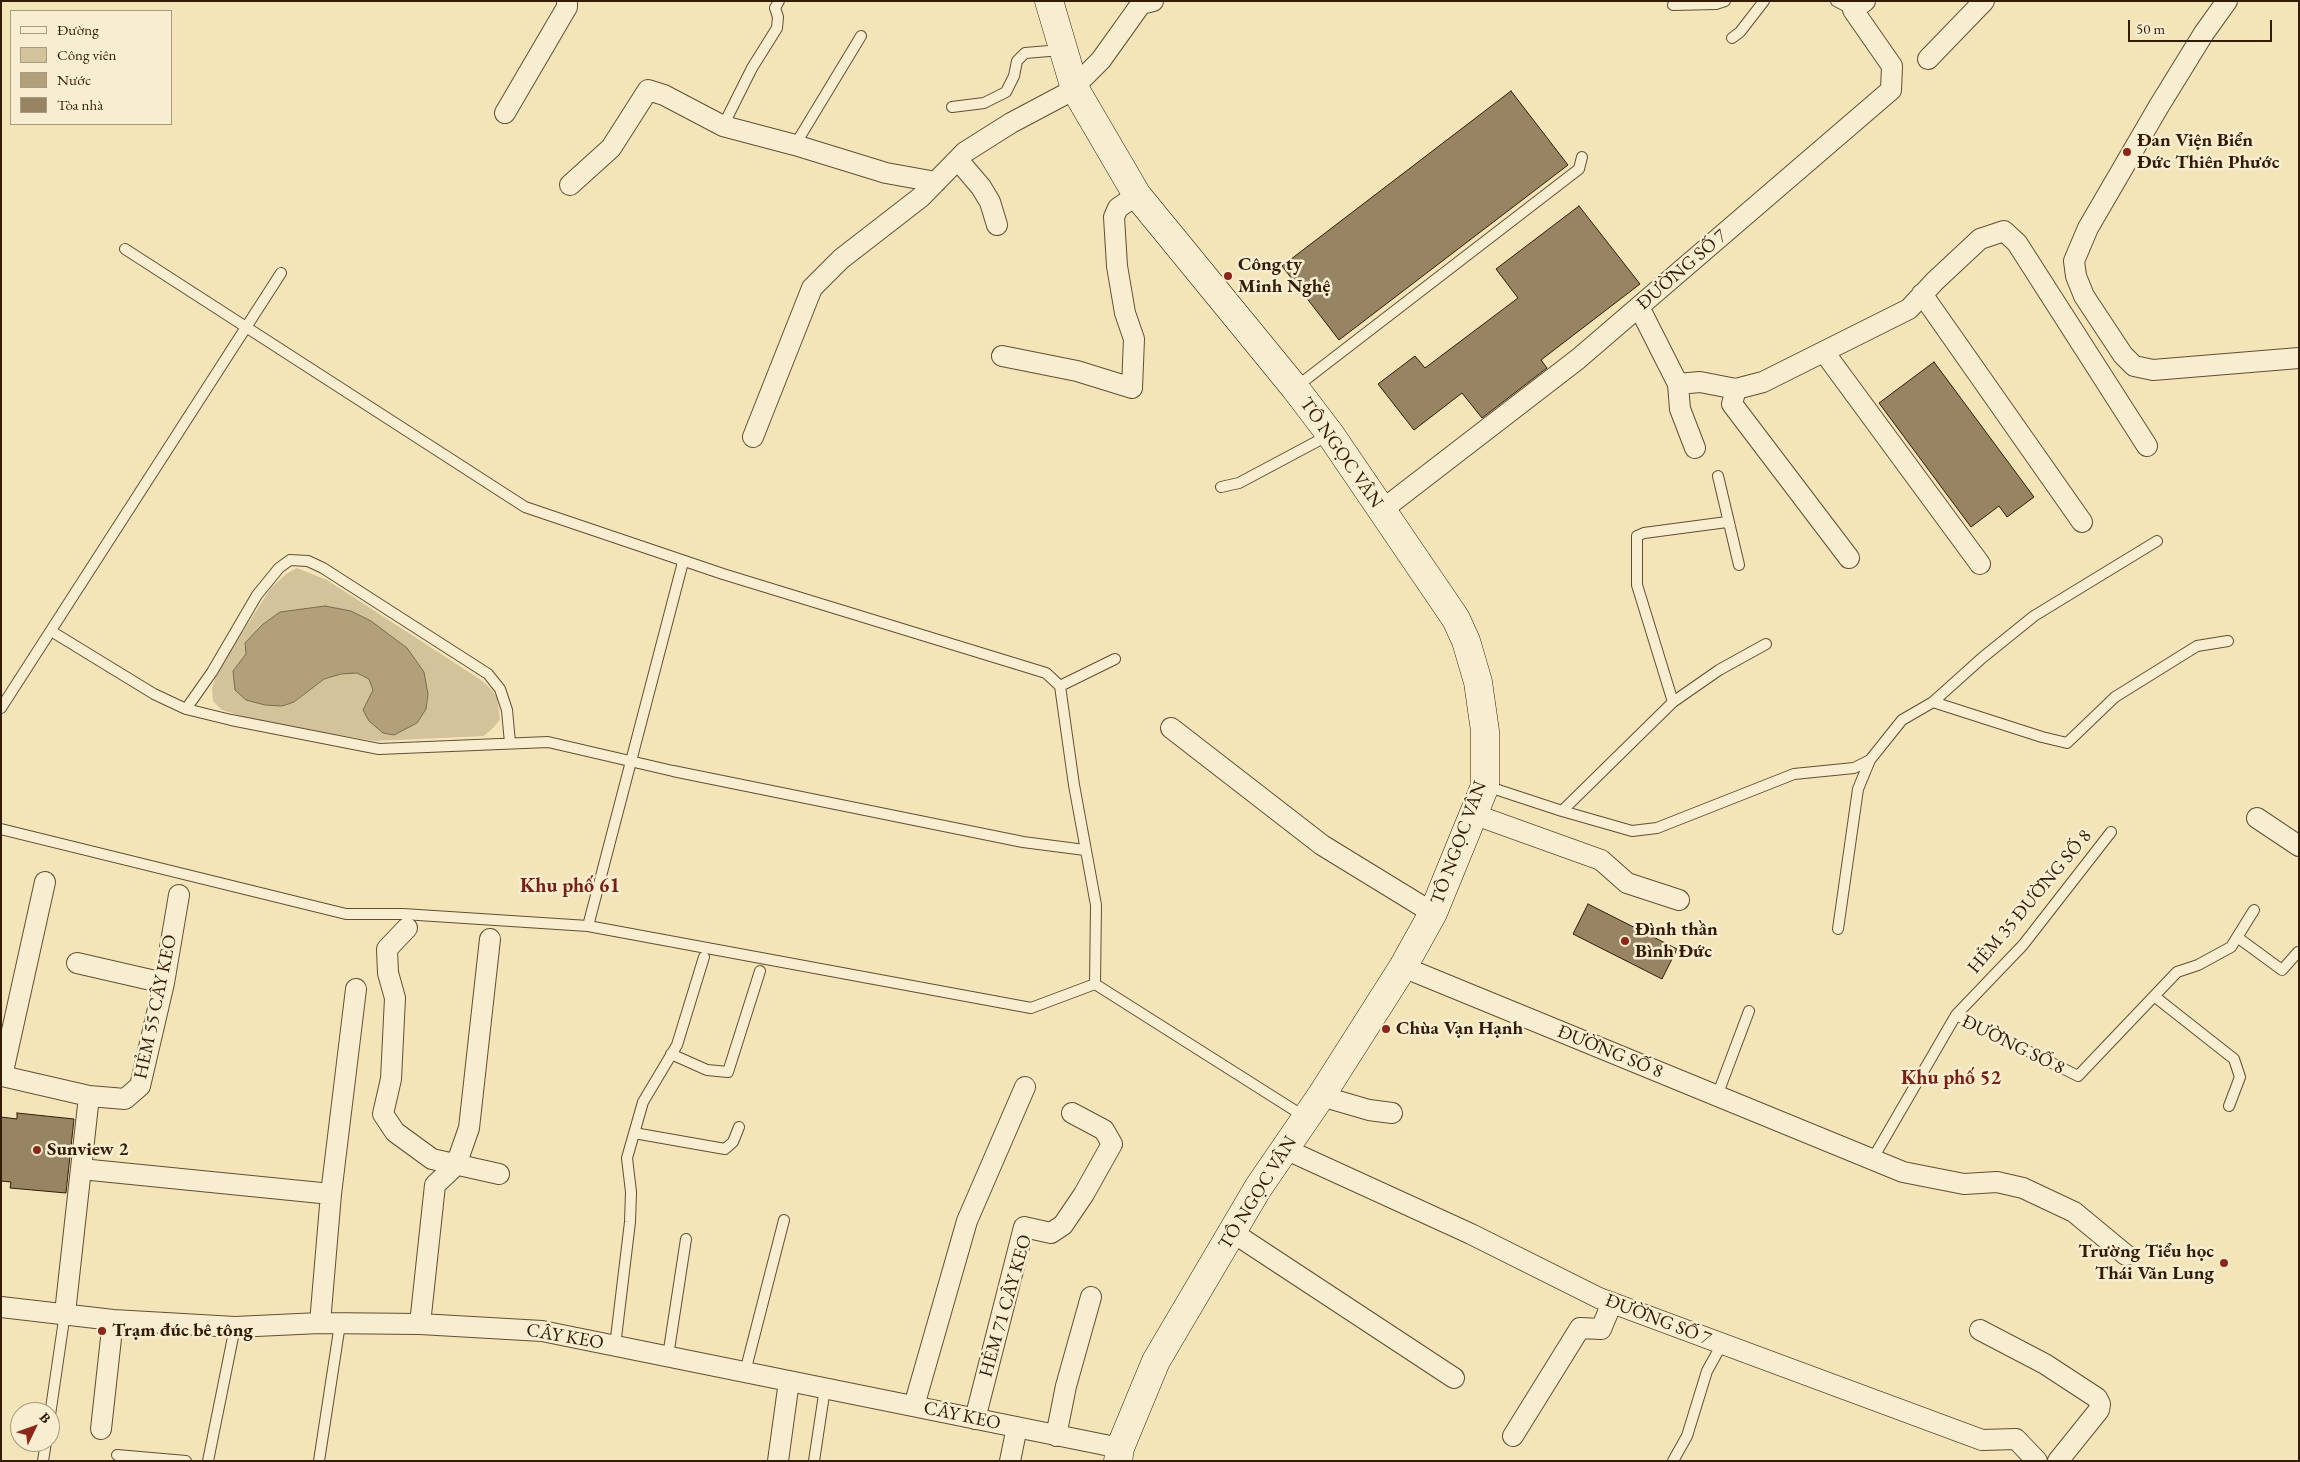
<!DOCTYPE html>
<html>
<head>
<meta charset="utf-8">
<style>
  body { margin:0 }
  #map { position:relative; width:2300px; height:1462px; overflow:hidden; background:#f3e5b8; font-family:"EB Garamond",serif }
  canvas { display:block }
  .frame { position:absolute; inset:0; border:2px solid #331b06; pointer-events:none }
  .legend { position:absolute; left:10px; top:10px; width:162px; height:115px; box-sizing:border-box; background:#f7eed1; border:1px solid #a99a80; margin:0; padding:6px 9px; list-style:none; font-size:15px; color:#331b06 }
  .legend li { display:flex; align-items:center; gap:10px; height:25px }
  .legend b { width:25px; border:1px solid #a99a80 }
  .north { position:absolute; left:10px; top:1402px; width:50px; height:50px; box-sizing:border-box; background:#f7eed1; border:1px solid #a99a80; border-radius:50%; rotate:48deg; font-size:14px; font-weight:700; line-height:20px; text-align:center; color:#331b06 }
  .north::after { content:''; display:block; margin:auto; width:18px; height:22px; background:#8f2418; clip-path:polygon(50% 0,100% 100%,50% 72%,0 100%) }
  .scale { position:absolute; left:2128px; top:20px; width:144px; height:22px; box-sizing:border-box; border:2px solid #331b06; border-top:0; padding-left:6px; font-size:15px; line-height:18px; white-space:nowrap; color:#331b06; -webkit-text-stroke:4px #f7eed1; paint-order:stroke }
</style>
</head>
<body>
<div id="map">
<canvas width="2300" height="1462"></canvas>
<div class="frame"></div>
<ul class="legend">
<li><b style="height:6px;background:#f7eed1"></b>Đường</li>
<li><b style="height:14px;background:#d2c39a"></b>Công viên</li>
<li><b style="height:14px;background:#b2a07b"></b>Nước</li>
<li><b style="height:14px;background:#978463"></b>Tòa nhà</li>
</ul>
<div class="north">B</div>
<div class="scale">50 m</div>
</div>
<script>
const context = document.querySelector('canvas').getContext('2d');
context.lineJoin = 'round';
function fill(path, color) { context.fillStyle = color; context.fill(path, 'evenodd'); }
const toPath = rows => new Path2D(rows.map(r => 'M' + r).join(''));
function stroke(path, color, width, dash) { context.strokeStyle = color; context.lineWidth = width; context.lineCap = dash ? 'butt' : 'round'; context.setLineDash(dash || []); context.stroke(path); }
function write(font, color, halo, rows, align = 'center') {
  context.font = font + ' "EB Garamond",serif'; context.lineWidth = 5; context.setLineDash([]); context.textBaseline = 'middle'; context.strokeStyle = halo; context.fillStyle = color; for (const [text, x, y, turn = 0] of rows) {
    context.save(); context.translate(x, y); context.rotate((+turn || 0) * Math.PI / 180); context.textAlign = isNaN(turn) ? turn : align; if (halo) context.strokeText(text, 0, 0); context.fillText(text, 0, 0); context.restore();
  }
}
const green = toPath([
  [297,568,327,580,481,680,491,689,497,698,500,719,494,727,484,736,375,741,257,721,222,710,213,701,212,688,218,670,271,588,286,574]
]);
const water = toPath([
  [325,606,351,611,371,621,407,648,424,672,428,694,426,709,417,723,394,735,383,733,369,721,363,710,373,690,369,679,357,673,341,674,324,679,294,702,282,706,265,705,246,700,235,690,233,671,246,654,245,643,262,625,280,612,325,606]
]);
const building = toPath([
  [1511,91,1568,165,1339,340,1282,266,1511,91],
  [1579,206,1640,284,1541,360,1547,368,1482,418,1462,393,1414,430,1378,384,1415,356,1425,368,1518,298,1496,269,1579,206],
  [1934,362,2034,497,2007,517,1999,506,1971,527,1879,403,1934,362],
  [1588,904,1677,949,1662,979,1573,934,1588,904],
  [17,1113,74,1119,66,1193,10,1188,11,1182,1,1181,1,1117,17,1119,17,1113]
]);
const service = toPath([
  [1836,1,1853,10],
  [1673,5,1716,4,1725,1],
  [1732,38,1740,32,1764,1],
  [952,107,984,103,1006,92,1014,76,1017,61,1025,53,1061,50],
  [723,126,752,68,777,28,778,17,775,8,779,1],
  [795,145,861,36],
  [125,249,525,507,723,574,1046,673,1060,686,1074,785,1096,905,1095,984,1305,1117],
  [1296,387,1579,169,1582,157],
  [1718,476,1739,565],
  [1221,487,1239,483,1329,435],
  [51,631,154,694,186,709,231,720,379,749,548,742,673,771,1023,842,1085,850],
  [1060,686,1115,659],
  [1673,702,1719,670,1766,644],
  [1933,702,1982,658,2034,616,2157,541],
  [1,708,281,273],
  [186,709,212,672,257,595,279,568,290,560,308,561,323,568,488,674,500,689,507,710,510,743],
  [1486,786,1562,811,1632,831,1657,828,1794,774,1854,768,1870,760,1902,720,1933,702,2042,737,2067,743,2115,697,2197,646,2228,641],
  [1562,811,1673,702,1637,585,1637,536,1644,533,1727,522],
  [1,829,346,914,403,914,588,926,683,562],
  [588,926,1031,1008,1095,984],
  [1838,929,1858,789,1870,760],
  [2237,937,2282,970,2298,952],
  [2154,996,2234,1059,2240,1077,2229,1106],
  [1956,1015,2023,945,2111,832],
  [671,1054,707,1070,728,1072,760,971],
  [1717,1096,1749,1011],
  [634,1133,725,1149,733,1142,739,1127],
  [1872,1160,1956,1015,2078,1076,2177,972,2198,965,2231,947,2254,910],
  [615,1346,630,1222,631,1192,627,1158,643,1102,677,1045,704,957],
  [668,1356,686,1239],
  [745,1372,784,1220],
  [50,1415,65,1313],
  [117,1455,186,1461],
  [43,1461,46,1442],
  [208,1461,235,1327],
  [319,1461,340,1324],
  [814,1461,825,1388],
  [1673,1461,1687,1436,1707,1371,1722,1344]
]);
const minor = toPath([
  [2227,1,2204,33,2159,106,2088,228,2074,261,2076,276,2084,296,2123,355,2134,366,2153,370,2299,358],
  [1928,59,1984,1],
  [1074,87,1101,60,1141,4,1153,1],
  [505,113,567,7,567,1],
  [958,160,981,187,990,202,997,225],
  [570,185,611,148,648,90,664,95,723,126,795,145,886,173,936,182],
  [1922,294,2082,522],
  [1639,307,1678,384,1680,409,1695,448],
  [1824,352,1980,564],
  [1002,356,1077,371,1132,388,1134,339,1125,313,1117,266,1114,217,1118,208,1137,195],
  [1678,384,1700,382,1736,389,1763,382,1909,309,1935,281,1980,239,2004,231,2017,243,2147,446],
  [1736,389,1732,404,1849,558],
  [753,437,812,288,841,259,921,197,965,152,1011,123,1075,89],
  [1382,510,1578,359,1891,90,1892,66,1853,10,1865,1],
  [1171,728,1322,845,1433,913],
  [1473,814,1601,860,1627,883,1679,900],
  [2257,818,2299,846],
  [45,882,2,1076,89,1096],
  [407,928,387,949,388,973,395,998,391,1079,383,1114,395,1132,432,1159,499,1174],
  [77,963,164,983],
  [1403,967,1903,1172,1964,1184,1997,1182,2023,1188,2074,1212,2126,1255],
  [1321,1096,1369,1110,1392,1113],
  [1285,1149,1471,1234,1599,1298,1982,1440,2016,1439,2037,1461],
  [81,1169,331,1194],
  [1232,1232,1454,1378],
  [1,1307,113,1320,235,1327,320,1323,420,1324,542,1331,1120,1448],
  [65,1313,89,1096,125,1099,140,1086,164,983,179,895],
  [320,1323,331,1194,356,989],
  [420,1324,435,1185,456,1165,469,1128,490,939],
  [1980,1330,2045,1364,2097,1398,2100,1404,2099,1410,2058,1461],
  [914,1406,967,1221,1025,1087],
  [975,1419,1024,1227,1051,1233,1063,1225,1084,1194,1112,1144,1104,1130,1072,1113],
  [101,1429,113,1320],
  [1056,1436,1066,1386,1091,1297],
  [1513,1436,1580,1328,1601,1329,1612,1303],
  [778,1461,789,1381],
  [1010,1461,1017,1427]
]);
const secondary = toPath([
  [1049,1,1075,89,1137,195,1295,388,1330,434,1456,619,1466,641,1478,682,1485,731,1485,786,1433,913,1403,967,1321,1096,1258,1188,1156,1361,1120,1448,1118,1461]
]);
const markers = [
  [2127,152,5,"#8f2418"],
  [1228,276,5,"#8f2418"],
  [1625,941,5,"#8f2418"],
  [1386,1029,5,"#8f2418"],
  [37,1150,5,"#8f2418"],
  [2224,1263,5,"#8f2418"],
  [102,1331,5,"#8f2418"]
];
const poiNames = [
  ["Đan Viện Biển",2137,141],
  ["Đức Thiên Phước",2137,163],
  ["Công ty",1238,265],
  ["Minh Nghệ",1238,287],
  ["Đình thần",1635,930],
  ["Bình Đức",1635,952],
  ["Chùa Vạn Hạnh",1396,1029],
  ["Sunview 2",47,1150],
  ["Trường Tiểu học",2214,1252,"right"],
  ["Thái Văn Lung",2214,1274,"right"],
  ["Trạm đúc bê tông",112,1331]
];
const streetNames = [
  ["ĐƯỜNG SỐ 7",1682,270,-41],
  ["TÔ NGỌC VÂN",1341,453,55],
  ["TÔ NGỌC VÂN",1459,843,-70],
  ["HẺM 35 ĐƯỜNG SỐ 8",2030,902,-50],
  ["HẺM 55 CÂY KEO",156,1007,-78],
  ["ĐƯỜNG SỐ 8",2013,1045,26],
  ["ĐƯỜNG SỐ 8",1610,1052,22],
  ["TÔ NGỌC VÂN",1258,1193,-58],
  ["HẺM 71 CÂY KEO",1006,1306,-74],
  ["ĐƯỜNG SỐ 7",1658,1320,21],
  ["CÂY KEO",565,1337,10],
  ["CÂY KEO",962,1416,12]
];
const neighbourhoodNames = [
  ["Khu phố 61",570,887],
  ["Khu phố 52",1951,1079]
];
fill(green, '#d2c39a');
fill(water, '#b2a07b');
stroke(water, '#7f6b4c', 1);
fill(building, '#978463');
stroke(building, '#331b06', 1);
stroke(service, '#634e32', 12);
stroke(minor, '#634e32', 22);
stroke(secondary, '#331b06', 29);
stroke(service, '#f7eed1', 10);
stroke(minor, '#f7eed1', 20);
stroke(secondary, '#f7eed1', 28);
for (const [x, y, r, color] of markers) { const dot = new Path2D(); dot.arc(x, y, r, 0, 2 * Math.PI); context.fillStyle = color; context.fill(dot); stroke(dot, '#f7eed1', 2); }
write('bold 19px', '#331b06', '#f7eed1', poiNames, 'left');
write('19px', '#331b06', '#f7eed1', streetNames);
write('bold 20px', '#7a1f14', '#f7eed1', neighbourhoodNames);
</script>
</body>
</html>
